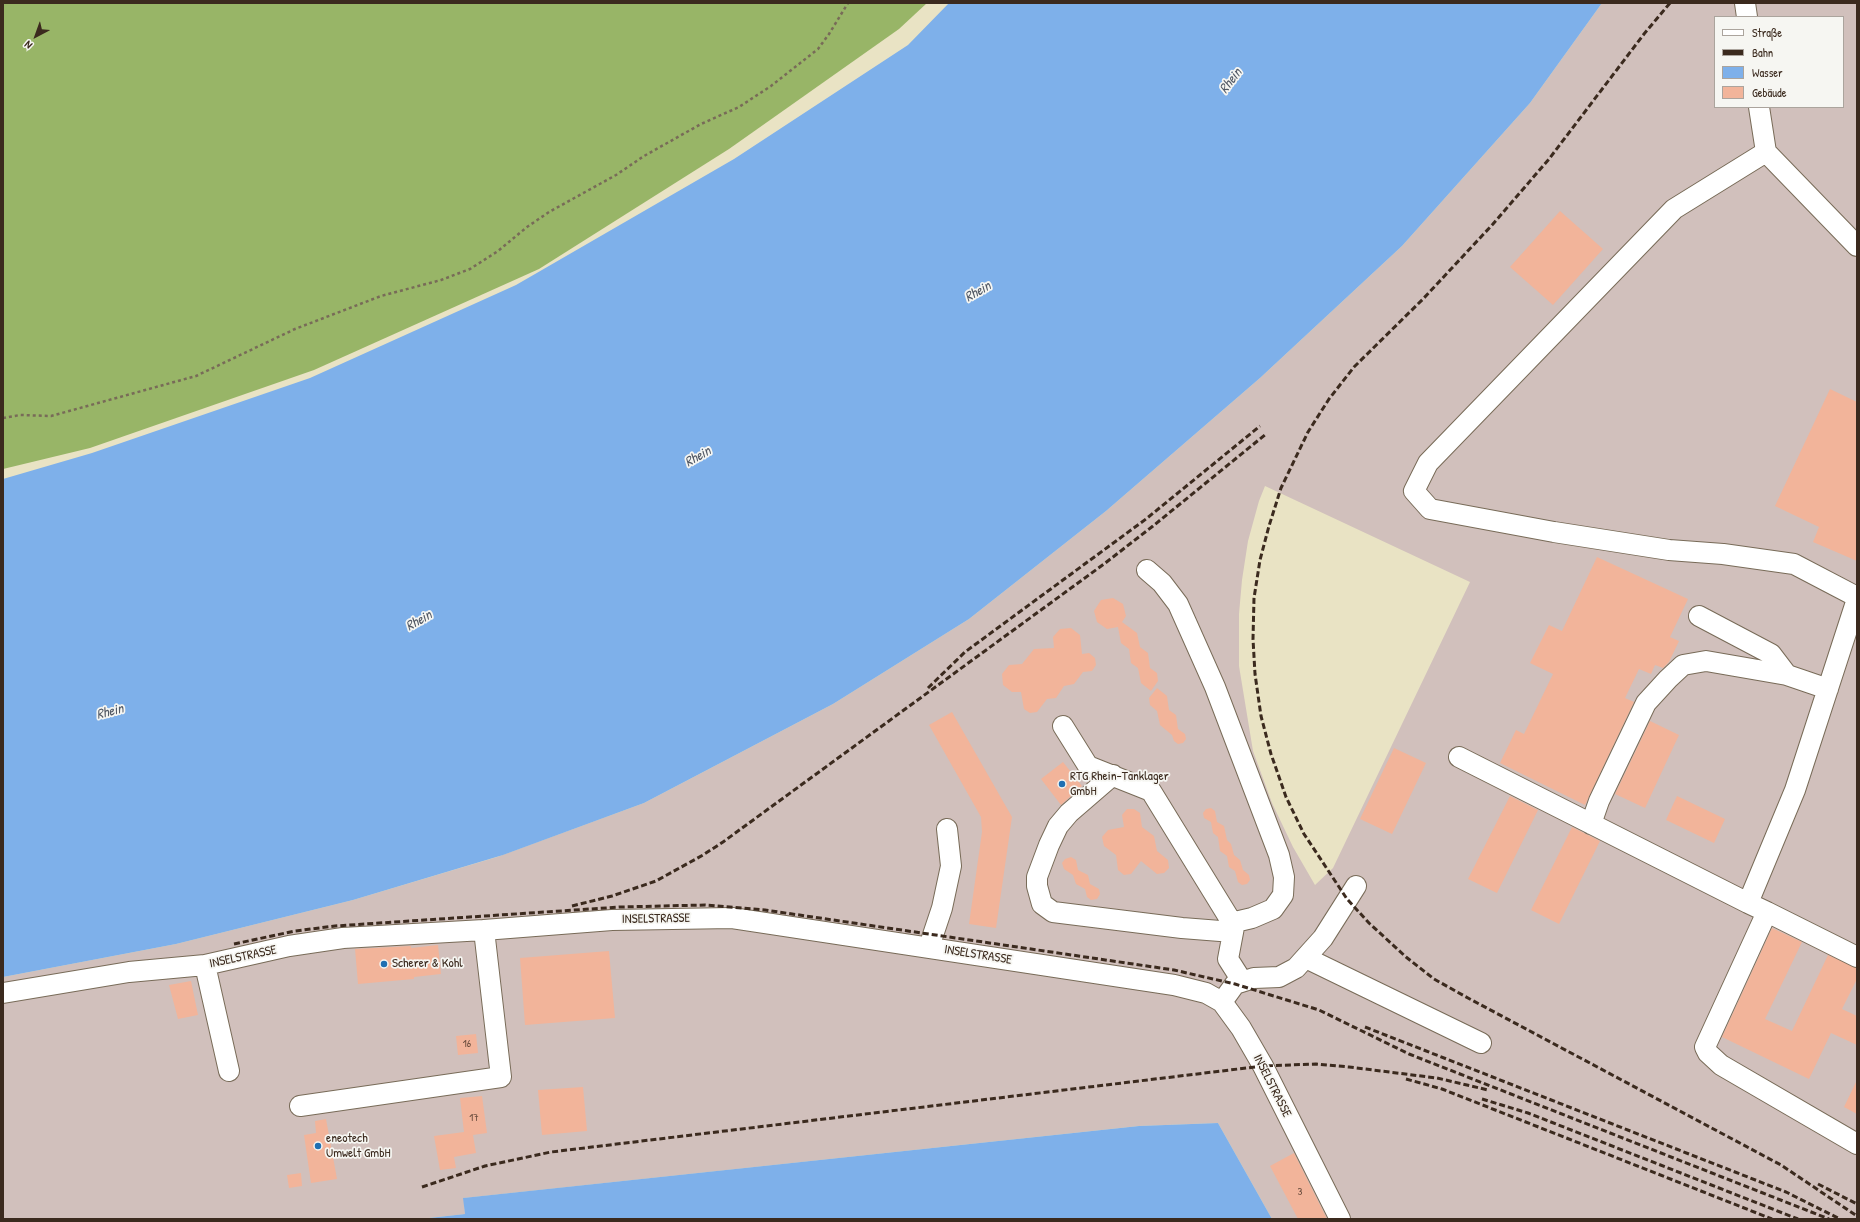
<!DOCTYPE html>
<html>
<head>
<meta charset="utf-8">
<style>
  body { margin:0 }
  #map { position:relative; width:1860px; height:1222px; overflow:hidden; background:#e9e3c4; font-family:"Patrick Hand",sans-serif }
  canvas { display:block }
  .frame { position:absolute; inset:0; border:4px solid #3b2a1e; pointer-events:none }
  .legend { position:absolute; left:1714px; top:16px; width:130px; height:92px; box-sizing:border-box; background:#f6f6f2; border:1px solid #aba49d; margin:0; padding:5px 7px; list-style:none; font-size:12px; color:#3b2a1e }
  .legend li { display:flex; align-items:center; gap:8px; height:20px }
  .legend b { width:20px; border:1px solid #aba49d }
  .north { position:absolute; left:16px; top:16px; width:40px; height:40px; -webkit-text-stroke:3px #f6f6f2; paint-order:stroke; rotate:221deg; font-size:11px; font-weight:700; line-height:16px; text-align:center; color:#3b2a1e }
  .north::after { content:''; display:block; margin:auto; width:14px; height:18px; background:#3b2a1e; clip-path:polygon(50% 0,100% 100%,50% 72%,0 100%) }
</style>
</head>
<body>
<div id="map">
<canvas width="1860" height="1222"></canvas>
<div class="frame"></div>
<ul class="legend">
<li><b style="height:5px;background:#fff"></b>Straße</li>
<li><b style="height:5px;background:#3b2a1e"></b>Bahn</li>
<li><b style="height:11px;background:#7eb0ea"></b>Wasser</li>
<li><b style="height:11px;background:#f2b49a"></b>Gebäude</li>
</ul>
<div class="north">N</div>
</div>
<script>
const context = document.querySelector('canvas').getContext('2d');
context.lineJoin = 'round';
function fill(path, color) { context.fillStyle = color; context.fill(path, 'evenodd'); }
const toPath = rows => new Path2D(rows.map(r => 'M' + r).join(''));
function stroke(path, color, width, dash) { context.strokeStyle = color; context.lineWidth = width; context.lineCap = dash ? 'butt' : 'round'; context.setLineDash(dash || []); context.stroke(path); }
function write(font, color, halo, rows, align = 'center') {
  context.font = font + ' "Patrick Hand",sans-serif'; context.lineWidth = 3.5; context.setLineDash([]); context.textBaseline = 'middle'; context.strokeStyle = halo; context.fillStyle = color; for (const [text, x, y, turn = 0] of rows) {
    context.save(); context.translate(x, y); context.rotate((+turn || 0) * Math.PI / 180); context.textAlign = isNaN(turn) ? turn : align; if (halo) context.strokeText(text, 0, 0); context.fillText(text, 0, 0); context.restore();
  }
}
const industrial = toPath([
  [1602,3,1857,3,1857,1219,1272,1219,1218,1123,1139,1126,464,1198,465,1214,420,1219,3,1219,3,977,176,944,353,900,497,857,644,803,833,704,969,619,1106,511,1260,378,1402,246,1530,103],
  [1715,17,1843,17,1843,107,1715,107],
  [1265,486,1470,582,1333,868,1315,885,1293,847,1272,803,1253,751,1239,666,1239,614,1242,580,1248,541,1259,501]
]);
const forest = toPath([
  [3,3,927,3,899,29,729,149,539,269,314,370,90,448,3,469]
]);
const water = toPath([
  [949,3,1602,3,1530,103,1402,246,1260,378,1106,511,969,619,833,704,644,803,503,855,353,900,176,944,3,977,3,479,92,453,310,378,516,285,734,159,908,45],
  [1218,1123,1272,1219,420,1219,465,1214,463,1198,1139,1126]
]);
const building = toPath([
  [1560,211,1603,249,1553,305,1510,267],
  [1830,389,1857,402,1857,561,1813,542,1819,527,1775,506],
  [1597,557,1688,599,1670,637,1679,641,1669,662,1663,668,1655,665,1651,674,1639,669,1625,698,1634,702,1585,805,1500,763,1516,730,1524,734,1553,674,1530,663,1549,625,1562,631],
  [1113,598,1123,604,1126,616,1122,622,1137,633,1140,647,1148,653,1150,668,1157,673,1158,681,1151,691,1141,683,1138,668,1131,663,1129,649,1121,643,1118,627,1107,629,1097,622,1094,611,1101,600],
  [1071,628,1080,635,1082,654,1089,653,1095,658,1096,665,1092,671,1083,672,1074,684,1064,686,1056,698,1047,699,1037,712,1030,713,1024,709,1021,692,1012,692,1003,685,1002,674,1009,665,1022,664,1034,649,1054,648,1053,637,1060,629],
  [1157,688,1167,696,1169,710,1176,715,1178,729,1185,734,1186,739,1183,743,1178,744,1174,741,1172,735,1160,725,1157,711,1150,705,1149,698],
  [952,712,1012,817,996,928,969,924,982,832,981,817,929,725],
  [1650,721,1679,735,1645,808,1615,794],
  [1394,748,1426,763,1392,834,1360,819],
  [1063,762,1082,786,1061,805,1041,779],
  [1510,796,1538,810,1497,893,1468,879],
  [1677,796,1725,819,1714,843,1666,820],
  [1211,808,1215,811,1217,822,1224,826,1227,840,1231,844,1234,855,1240,860,1243,870,1249,875,1250,880,1247,884,1242,885,1238,882,1235,871,1229,867,1227,856,1220,851,1218,837,1213,833,1211,822,1204,818,1203,813,1206,809],
  [1127,809,1134,809,1140,813,1142,827,1154,836,1157,851,1168,860,1169,868,1164,873,1157,874,1141,861,1131,874,1124,875,1118,870,1116,855,1104,846,1102,837,1108,830,1124,827,1122,815],
  [1572,827,1600,841,1559,924,1531,910],
  [1071,857,1076,860,1078,870,1088,875,1090,884,1099,889,1100,894,1097,899,1091,900,1087,897,1085,889,1076,884,1073,875,1064,869,1062,863,1065,859],
  [1772,928,1802,942,1765,1019,1792,1031,1828,955,1857,968,1857,979,1842,1009,1857,1016,1857,1045,1831,1033,1809,1079,1722,1037],
  [438,945,441,974,414,977,414,979,358,984,355,949,411,946,411,948],
  [609,951,615,1018,525,1025,520,958],
  [191,981,198,1015,178,1019,169,985],
  [476,1034,478,1053,458,1055,456,1036],
  [1857,1080,1857,1114,1844,1107],
  [583,1087,587,1131,542,1135,538,1090],
  [482,1096,487,1133,473,1135,476,1153,454,1157,456,1168,440,1170,434,1136,464,1132,460,1098],
  [326,1119,337,1179,311,1183,304,1135,316,1133,315,1121],
  [1294,1153,1327,1219,1298,1219,1270,1166],
  [301,1173,302,1186,289,1188,287,1175]
]);
const path = toPath([
  [3,418,20,415,51,416,196,376,295,329,381,296,441,280,470,269,498,251,527,227,549,212,616,175,644,156,701,124,739,107,771,86,818,49,829,34,848,3]
]);
const minor = toPath([
  [1745,3,1747,17],
  [1759,107,1766,152,1857,246],
  [1766,152,1674,209,1428,463,1414,491,1430,509,1554,532,1669,550,1723,554,1794,564,1857,597],
  [1147,570,1162,583,1178,604,1215,687,1279,855,1284,877,1283,895,1273,909,1252,918,1235,922,1228,959,1242,981],
  [1857,599,1795,790,1748,903,1767,912,1705,1047,1708,1053,1721,1065,1857,1144],
  [1699,616,1771,654,1787,675],
  [1063,726,1088,766,1151,791,1234,926],
  [1459,757,1748,903],
  [1113,775,1069,813,1058,826,1049,845,1037,877,1037,886,1042,904,1053,912,1182,928,1233,932],
  [1591,824,1599,801,1646,703,1668,679,1683,665,1706,661,1787,675,1828,689],
  [1767,912,1857,957],
  [929,947,942,908,951,866,947,829],
  [1306,958,1481,1043],
  [205,965,229,1071],
  [3,993,129,972,205,965,289,946,343,938,484,930,612,920,732,918,1174,985,1206,993,1222,1002,1241,1028,1263,1066,1340,1219],
  [1222,1002,1235,984,1254,978,1279,977,1296,968,1323,938,1356,886],
  [300,1106,501,1077,484,930]
]);
const rail = toPath([
  [1670,3,1644,34,1549,159,1493,224,1423,299,1354,367,1329,399,1308,432,1281,488,1269,526,1260,560,1254,598,1253,639,1255,674,1261,716,1271,754,1286,797,1304,834,1347,899,1369,923,1406,957,1434,979,1468,998,1781,1165,1857,1216],
  [928,688,965,652,1146,519,1260,426],
  [572,906,612,896,656,881,703,855,723,842,1104,564,1153,526,1266,434],
  [234,944,295,931,335,926,620,907,705,905,765,910,1174,970,1235,984,1319,1010,1409,1054,1829,1219],
  [1365,1027,1786,1192,1840,1219],
  [1406,1079,1442,1089,1772,1219],
  [1482,1099,1528,1113,1798,1219],
  [1818,1184,1857,1204],
  [422,1187,485,1166,551,1152,1263,1066,1316,1064,1349,1067,1437,1078,1488,1090]
]);
const markers = [
  [1062,784,4,"#1f6fb2"],
  [384,964,4,"#1f6fb2"],
  [318,1146,4,"#1f6fb2"]
];
const numberNames = [
  ["16",467,1044],
  ["17",474,1118],
  ["3",1300,1192]
];
const poiNames = [
  ["RTG Rhein-Tanklager",1070,777],
  ["GmbH",1070,792],
  ["Scherer & Kohl",392,964],
  ["eneotech",326,1139],
  ["Umwelt GmbH",326,1154]
];
const streetNames = [
  ["INSELSTRASSE",656,919,-1],
  ["INSELSTRASSE",978,955,9],
  ["INSELSTRASSE",243,957,-12],
  ["INSELSTRASSE",1272,1086,63]
];
const waterNames = [
  ["Rhein",1231,81,-53],
  ["Rhein",978,292,-30],
  ["Rhein",698,457,-30],
  ["Rhein",419,621,-30],
  ["Rhein",110,712,-14]
];
fill(industrial, '#d1c0bc');
fill(forest, '#98b567');
fill(water, '#7eb0ea');
fill(building, '#f2b49a');
stroke(minor, '#786b58', 22);
stroke(path, '#786b58', 2.5, [3, 3]);
stroke(minor, '#fff', 20);
stroke(rail, '#3b2a1e', 3, [6, 3]);
for (const [x, y, r, color] of markers) { const dot = new Path2D(); dot.arc(x, y, r, 0, 2 * Math.PI); context.fillStyle = color; context.fill(dot); stroke(dot, '#f6f6f2', 1.5); }
write('11px', '#694c3d', null, numberNames);
write('13px', '#3b2a1e', '#f6f6f2', poiNames, 'left');
write('13px', '#3b2a1e', '#f6f6f2', streetNames);
write('italic 14px', '#525965', '#f6f6f2', waterNames);
</script>
</body>
</html>
